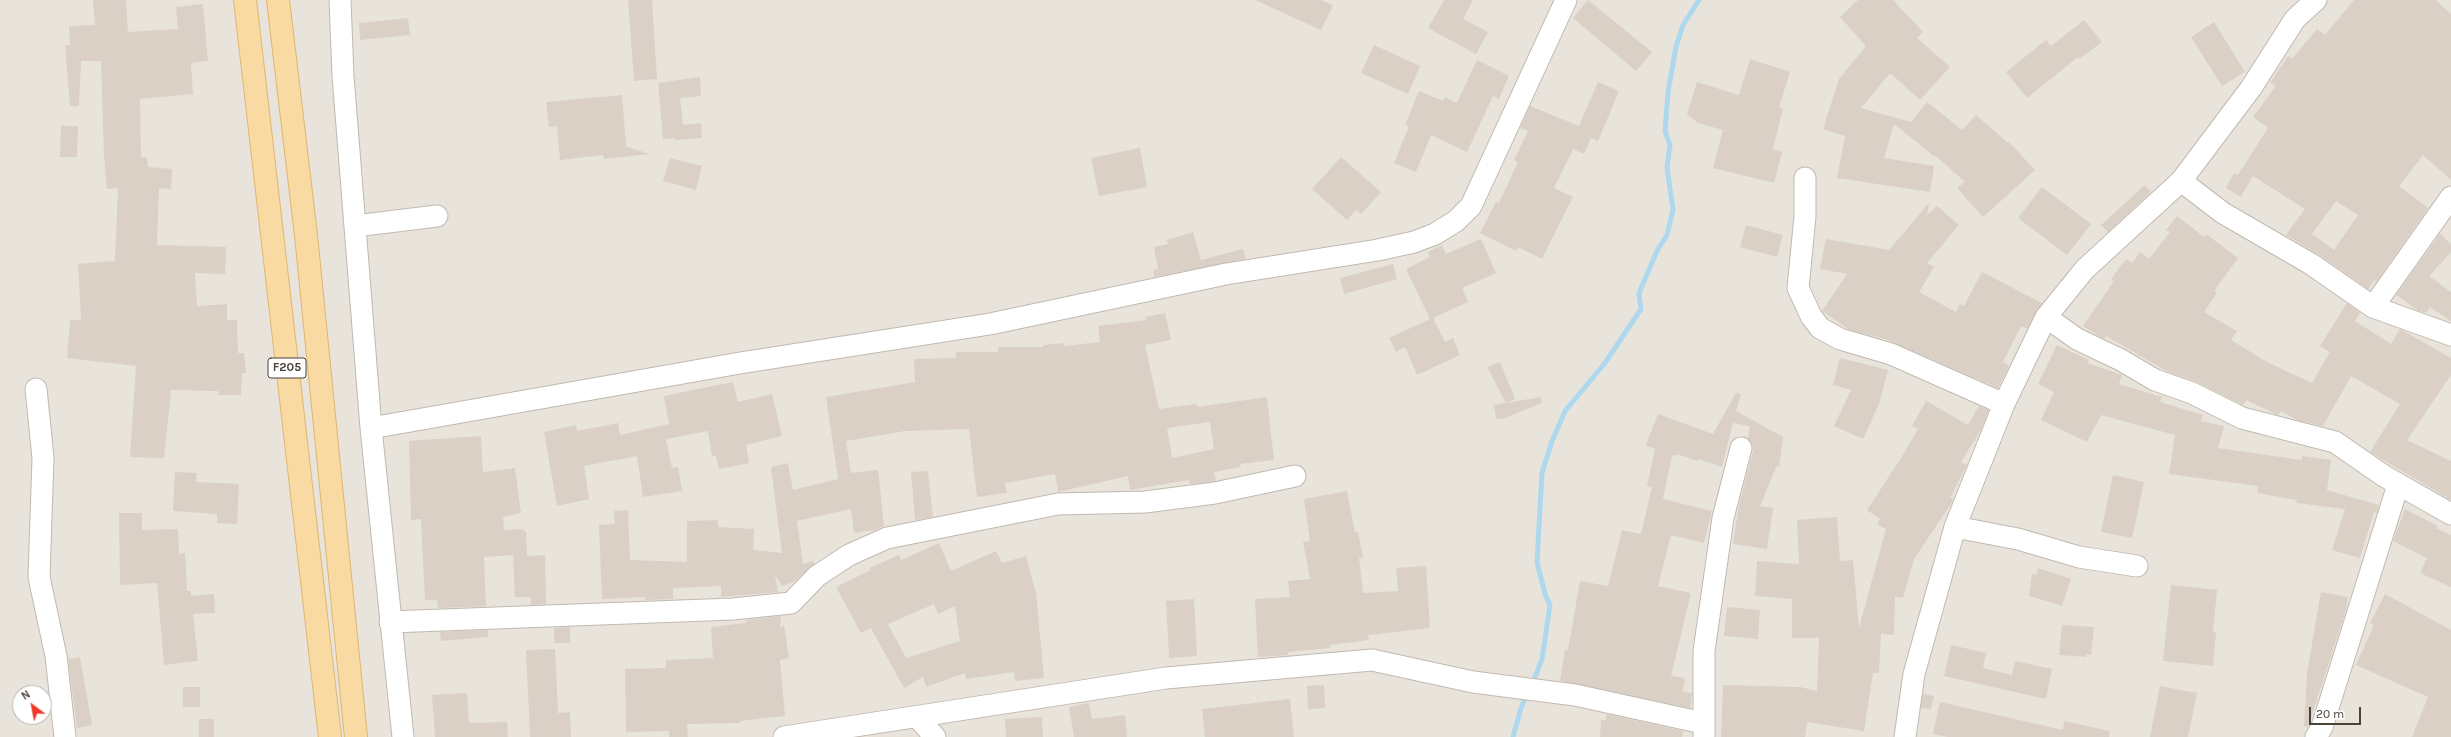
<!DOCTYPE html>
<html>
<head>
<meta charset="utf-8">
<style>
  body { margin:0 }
  #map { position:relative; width:2451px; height:737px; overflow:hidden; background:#f5f2ed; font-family:Karla,sans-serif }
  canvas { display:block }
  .north { position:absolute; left:12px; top:685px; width:40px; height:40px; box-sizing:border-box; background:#fff; border:1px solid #b7b4b0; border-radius:50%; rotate:328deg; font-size:11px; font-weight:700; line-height:16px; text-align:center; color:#4a433a }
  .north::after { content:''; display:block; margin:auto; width:14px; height:18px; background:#ef3a2a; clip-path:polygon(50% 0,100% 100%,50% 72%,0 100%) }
  .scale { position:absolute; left:2309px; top:707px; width:52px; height:18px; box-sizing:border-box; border:2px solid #4a433a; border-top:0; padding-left:5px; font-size:12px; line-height:14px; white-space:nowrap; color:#4a433a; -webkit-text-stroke:3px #fff; paint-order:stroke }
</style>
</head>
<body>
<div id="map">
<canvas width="2451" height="737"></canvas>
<div class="north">N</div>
<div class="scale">20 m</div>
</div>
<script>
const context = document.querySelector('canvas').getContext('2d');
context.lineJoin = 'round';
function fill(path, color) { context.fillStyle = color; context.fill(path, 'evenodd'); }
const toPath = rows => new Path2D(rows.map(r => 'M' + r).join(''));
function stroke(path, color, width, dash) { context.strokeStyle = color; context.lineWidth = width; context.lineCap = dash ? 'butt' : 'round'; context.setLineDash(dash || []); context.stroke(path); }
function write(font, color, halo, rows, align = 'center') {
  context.font = font + ' Karla,sans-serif'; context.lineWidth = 3.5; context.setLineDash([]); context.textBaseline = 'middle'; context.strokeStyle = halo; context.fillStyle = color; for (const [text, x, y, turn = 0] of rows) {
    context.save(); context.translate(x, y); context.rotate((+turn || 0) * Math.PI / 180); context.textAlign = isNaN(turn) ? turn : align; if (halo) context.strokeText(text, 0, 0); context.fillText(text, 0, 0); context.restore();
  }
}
const residential = toPath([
  [0,0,2451,0,2451,737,0,737],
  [20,693,44,693,44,717,20,717]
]);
const stream = toPath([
  [1532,685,1542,659,1550,605,1545,594,1537,562,1542,473,1552,441,1565,411,1605,363,1641,309,1639,293,1657,251,1667,235,1673,210,1667,167,1670,145,1665,131,1668,92,1676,47,1683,25,1699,0],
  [1513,737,1521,708,1527,694]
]);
const building = toPath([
  [93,0,126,0,128,32,178,29,176,7,203,4,208,61,191,63,193,94,140,99,141,157,147,157,148,167,172,169,171,189,159,188,157,245,226,247,225,274,195,273,197,306,227,304,227,320,237,320,238,353,244,353,246,373,242,373,241,395,218,395,218,391,171,390,164,458,130,457,136,366,67,358,70,320,81,320,78,264,115,261,118,188,107,189,104,156,101,61,81,61,79,106,70,106,65,45,70,45,69,26,95,25],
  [628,0,652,0,657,79,634,81],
  [1255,0,1321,0,1333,5,1321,30],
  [1444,0,1473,0,1463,19,1488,32,1476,54,1428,28],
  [1588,0,1652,52,1636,71,1573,18],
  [1858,0,1893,0,1923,32,1917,38,1950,67,1920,100,1890,73,1861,108,1911,122,1927,102,1962,130,1976,115,2008,143,2009,142,2035,170,1983,217,1957,188,1965,182,1935,155,1935,157,1894,124,1884,158,1934,166,1930,192,1837,178,1845,136,1823,129,1839,79,1866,46,1840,17],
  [2354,0,2436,0,2451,14,2451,180,2423,155,2399,186,2428,208,2376,282,2374,280,2368,289,2318,254,2286,235,2305,209,2253,176,2241,197,2226,188,2234,173,2238,175,2268,128,2253,117,2276,86,2270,83,2288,56,2292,59,2317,29,2325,35],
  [2336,201,2358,215,2334,250,2312,234],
  [408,18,410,35,360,40,359,23],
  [2084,20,2102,42,2079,59,2078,57,2027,98,2006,72,2046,40,2051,46],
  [2214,22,2245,72,2222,86,2191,37],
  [1374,45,1420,66,1408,94,1361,73],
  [1750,59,1790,72,1779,107,1783,108,1773,149,1782,152,1774,183,1713,168,1723,130,1698,123,1687,114,1697,82,1739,95],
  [1477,60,1509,76,1499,99,1493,96,1467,152,1431,135,1416,172,1394,163,1409,126,1405,125,1419,91,1443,101,1445,97,1457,103],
  [700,77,701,96,680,98,683,125,701,123,702,138,674,140,675,138,663,139,658,83],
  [1598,82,1619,91,1598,141,1591,138,1584,154,1573,149,1554,188,1573,197,1542,259,1518,247,1516,251,1480,233,1496,202,1499,203,1518,162,1514,160,1528,131,1520,128,1530,106,1579,126],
  [622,95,626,146,624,146,650,154,604,159,603,155,560,160,557,126,549,127,546,102],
  [61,126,78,126,77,157,60,157],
  [1140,148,1147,187,1099,196,1091,158],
  [1341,157,1381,192,1361,214,1356,210,1347,220,1312,189],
  [670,158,702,166,696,190,663,181],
  [2145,185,2151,192,2108,232,2101,225],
  [2042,187,2091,224,2067,255,2018,218],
  [1929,203,1927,215,1937,206,1959,225,1927,263,1934,267,1919,292,1956,312,1960,304,1964,306,1982,272,2042,303,2027,329,2021,326,2003,362,2009,366,1998,388,1885,339,1850,330,1822,311,1847,274,1820,269,1826,239,1889,250],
  [2177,216,2204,237,2206,234,2238,258,2214,291,2217,293,2204,312,2237,331,2231,340,2267,362,2312,383,2330,352,2320,346,2347,303,2360,313,2355,321,2391,344,2400,329,2451,358,2451,375,2407,440,2451,461,2451,500,2370,452,2400,404,2351,376,2323,426,2297,420,2281,411,2278,415,2246,400,2243,405,2197,382,2168,372,2106,336,2104,339,2083,326,2114,281,2111,279,2126,259,2132,263,2140,252,2149,259,2170,232,2166,230],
  [1746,225,1783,235,1777,257,1740,247],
  [1193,232,1201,260,1243,249,1246,259,1154,277,1153,270,1158,269,1154,247,1168,244,1167,240],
  [2440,234,2451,244,2451,252,2429,276,2451,292,2451,321,2430,307,2426,313,2419,311,2396,295],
  [1481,239,1496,273,1462,288,1468,302,1433,318,1445,342,1453,338,1460,355,1417,375,1405,347,1396,352,1389,338,1430,319,1406,269,1430,257,1428,252,1442,245,1446,254],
  [1393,264,1397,279,1344,294,1340,278],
  [1165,313,1171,340,1145,345,1159,409,1197,404,1197,407,1267,397,1274,460,1240,464,1241,467,1214,472,1216,481,1190,484,1189,480,1130,490,1128,476,1058,492,1055,474,1005,483,1007,493,977,497,969,429,905,431,846,441,851,473,878,470,884,526,875,530,854,533,851,509,797,521,803,564,813,561,814,564,794,582,782,586,775,575,778,592,721,597,721,586,673,588,673,599,645,600,645,597,602,599,599,525,615,524,614,511,628,510,630,560,687,562,687,521,718,520,718,527,754,529,753,550,782,553,771,467,788,463,793,490,838,479,826,397,915,382,914,359,956,358,956,352,998,352,998,347,1043,347,1043,345,1064,343,1064,346,1100,342,1098,326,1146,320,1145,317],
  [1210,422,1214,449,1172,458,1167,428],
  [2057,345,2089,360,2087,363,2122,375,2119,384,2162,397,2160,402,2203,415,2201,421,2224,426,2218,448,2302,460,2302,456,2331,460,2327,490,2379,505,2377,513,2374,512,2360,558,2332,550,2345,509,2296,503,2297,500,2257,493,2258,486,2169,474,2175,435,2101,415,2087,442,2041,420,2054,392,2038,384],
  [1840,358,1888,370,1879,404,1863,439,1834,426,1851,390,1833,385],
  [1500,362,1515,399,1506,403,1487,367],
  [733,382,738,402,772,394,782,436,746,445,749,463,719,469,716,456,712,456,708,431,666,439,672,468,678,467,682,491,643,497,637,456,584,466,589,499,557,506,544,432,576,425,577,431,618,423,620,435,669,424,664,396],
  [1736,393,1741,394,1736,411,1783,437,1779,467,1777,465,1760,506,1773,508,1767,549,1733,544,1739,505,1753,451,1752,444,1748,439,1750,426,1733,423,1722,467,1698,459,1697,461,1677,454,1676,456,1672,455,1663,499,1712,511,1704,543,1671,535,1658,586,1691,593,1671,676,1685,678,1683,692,1692,693,1690,708,1560,681,1565,650,1568,650,1580,581,1608,586,1622,530,1641,534,1652,487,1647,486,1655,449,1646,445,1658,414,1713,434],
  [1541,397,1542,403,1505,418,1496,419,1494,405],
  [1926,401,1968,425,1979,406,1989,410,1982,428,1961,462,1967,465,1950,498,1953,499,1952,502,1914,559,1903,598,1895,596,1894,635,1881,634,1879,673,1873,673,1864,731,1807,722,1805,737,1721,737,1723,685,1800,687,1817,691,1819,638,1792,638,1792,599,1755,596,1757,561,1799,564,1797,520,1837,517,1840,561,1853,560,1859,628,1886,529,1877,524,1880,519,1867,510,1901,458,1918,429,1912,426],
  [481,436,483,472,515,468,521,513,503,517,504,530,523,529,523,531,526,531,527,556,545,555,546,604,531,605,531,597,515,597,513,555,484,557,486,606,438,608,437,600,425,600,421,519,411,520,409,441],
  [928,471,933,517,915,520,911,472],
  [175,472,197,473,196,482,239,484,237,524,217,523,217,514,173,511],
  [2113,475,2144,482,2132,538,2101,532],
  [1347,491,1355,532,1358,532,1363,558,1359,558,1363,593,1398,591,1396,568,1426,566,1430,628,1368,635,1369,640,1330,645,1330,648,1288,652,1288,655,1258,657,1255,599,1290,597,1288,581,1310,579,1303,542,1310,541,1304,499],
  [2405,509,2438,526,2436,528,2451,535,2451,587,2420,573,2427,558,2393,541],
  [119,513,142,513,142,530,178,529,179,554,185,553,187,591,191,591,191,596,214,594,215,613,193,614,198,661,164,665,157,583,120,585],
  [939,543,951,571,996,551,1002,563,1026,556,1036,593,1044,678,1015,681,1014,672,966,679,965,673,926,687,923,677,904,688,871,628,861,633,836,587,871,570,870,568,899,555,901,560],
  [934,604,938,614,955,606,960,641,906,658,888,624],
  [2038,568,2071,579,2062,606,2029,596,2032,574,2036,575],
  [2171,585,2217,590,2213,632,2216,632,2213,666,2163,661],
  [2321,592,2348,597,2346,610,2308,727,2304,726,2307,673],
  [2385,594,2451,630,2451,737,2412,737,2428,697,2356,665,2374,625,2370,623],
  [1194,599,1197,656,1169,658,1166,601],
  [1727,607,1760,610,1758,639,1724,636],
  [781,616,780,628,784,625,789,658,780,660,785,716,740,721,740,723,687,724,688,737,669,737,669,731,626,732,625,669,666,668,666,660,713,658,711,627,746,623,746,620],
  [2062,625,2094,627,2091,655,2086,654,2086,657,2059,655],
  [570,627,570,643,554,643,554,628],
  [488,630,488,637,441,641,440,632],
  [1951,645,1986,653,1983,668,2012,675,2015,661,2052,669,2046,699,1944,676],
  [555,649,558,713,570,712,571,737,530,737,526,650],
  [80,657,92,725,77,728,68,659],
  [1324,685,1325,708,1308,709,1307,686],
  [2160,686,2197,693,2188,737,2150,737],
  [183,687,200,687,200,707,183,707],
  [467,693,469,723,507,722,508,737,435,737,432,695],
  [1923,694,1934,696,1931,709,1921,708],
  [1290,699,1294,737,1205,737,1202,709],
  [1940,702,2063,730,2064,721,2110,731,2109,737,1948,737,1933,734],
  [1089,703,1092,719,1125,715,1127,737,1074,737,1069,707],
  [1606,714,1683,731,1682,737,1600,737,1601,720,1606,720],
  [1042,717,1043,737,1006,737,1005,719],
  [199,719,214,719,214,737,199,737]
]);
const minor = toPath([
  [340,0,343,76,371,428,403,737],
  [1805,178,1805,216,1798,288,1811,316,1820,328,1840,339,1891,354,2004,404],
  [2181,181,2223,213,2311,264,2373,307,2451,335],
  [355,226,437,216],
  [2373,307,2451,197],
  [2046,317,2077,339,2121,360,2155,380,2192,393,2242,418,2335,442,2384,476,2451,514],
  [36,389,43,458,39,577,56,656,65,737],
  [371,428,740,363,990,324,1226,274,1378,250,1414,242,1435,234,1456,221,1471,206,1566,0],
  [1955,527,2018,539,2079,557,2137,566],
  [390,622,733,609,791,603,817,576,849,555,887,538,1058,504,1145,502,1215,493,1295,476],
  [917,717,935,737],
  [1704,736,1704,651,1723,518,1741,448],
  [784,737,1166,678,1372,660,1473,682,1575,695,1703,723],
  [1905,737,1914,674,1955,527,2004,404,2046,317,2085,269,2181,181,2251,88,2295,19,2316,0],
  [2316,737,2322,727,2398,485]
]);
const primary = toPath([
  [245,0,330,737],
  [278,0,306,235,356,737]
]);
const shields = [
  [287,368,38]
];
const shieldNames = [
  ["F205",287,368]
];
fill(residential, '#e9e4db');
stroke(stream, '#add8ee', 5);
fill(building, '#dad0c5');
stroke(minor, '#c1b9af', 23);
stroke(primary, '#dfb671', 24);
stroke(minor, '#fff', 21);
stroke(primary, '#f9daa2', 22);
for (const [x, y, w] of shields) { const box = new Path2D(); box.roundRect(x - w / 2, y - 10, w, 20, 3); context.fillStyle = '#fff'; context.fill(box); stroke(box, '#4a433a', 1); }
write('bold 12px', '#4a433a', null, shieldNames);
</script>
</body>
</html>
